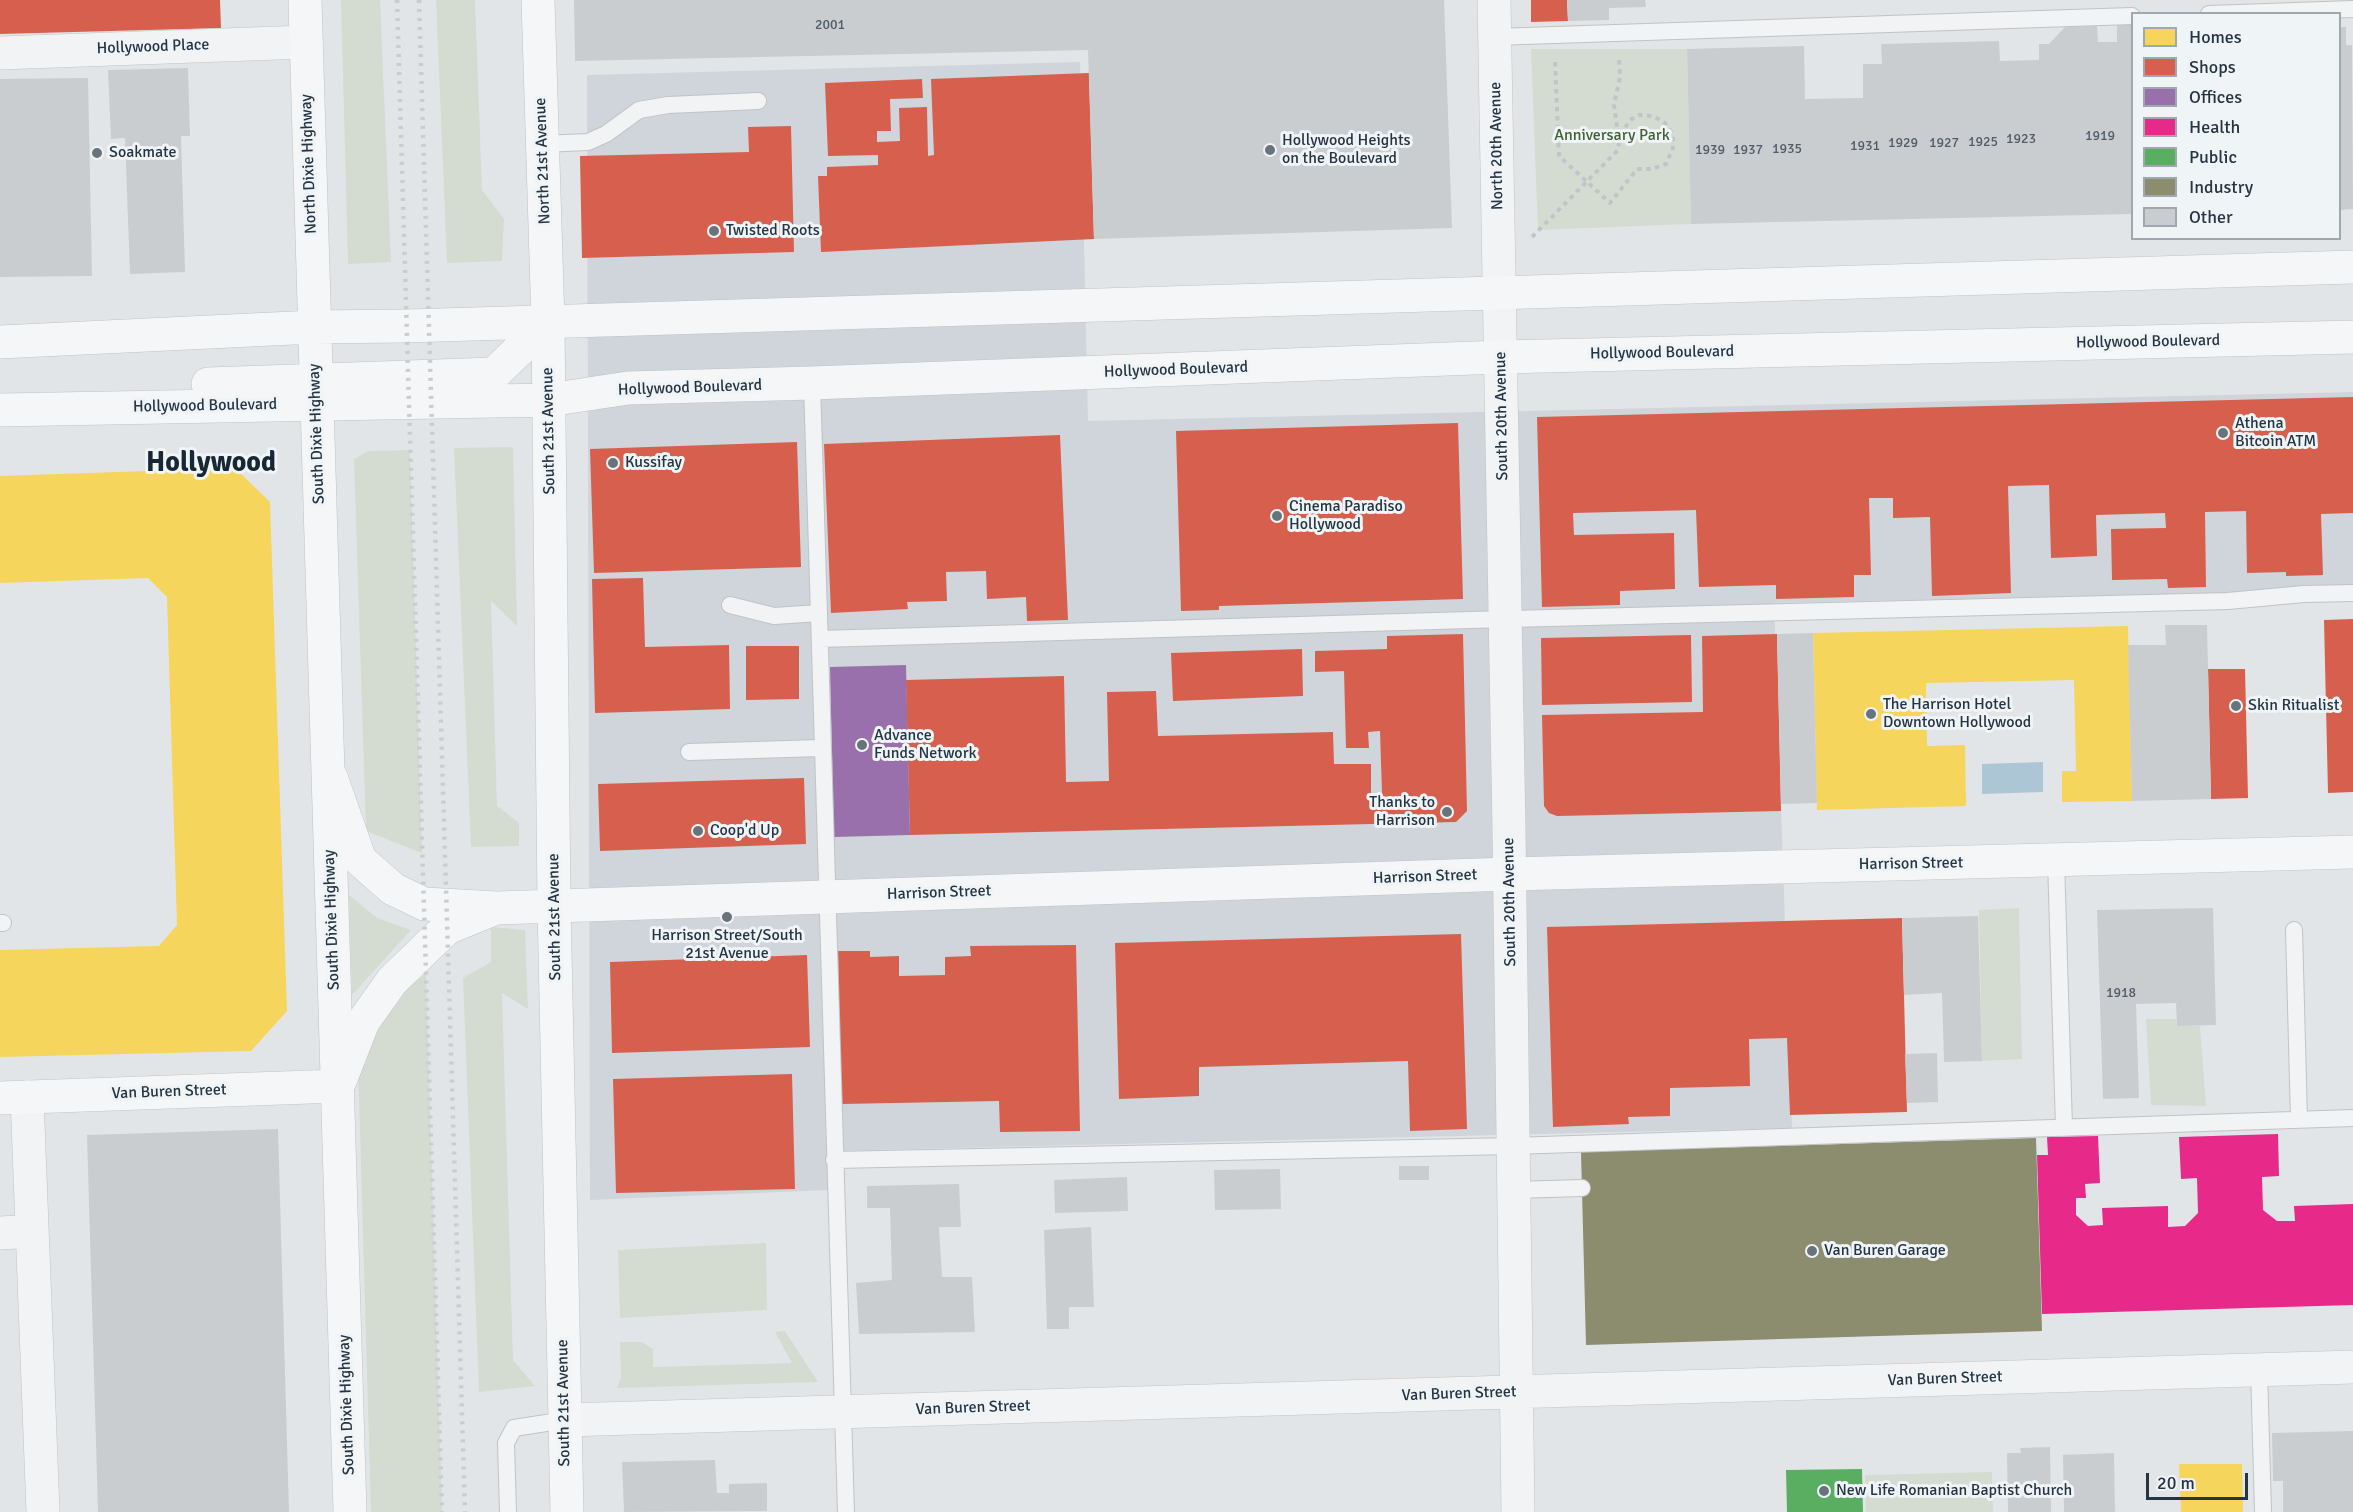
<!DOCTYPE html>
<html>
<head>
<meta charset="utf-8">
<style>
  body { margin:0 }
  #map { position:relative; width:2353px; height:1512px; overflow:hidden; background:#e2e5e7; font-family:Signika,sans-serif }
  canvas { display:block }
  .legend { position:absolute; left:2131px; top:12px; width:210px; height:228px; box-sizing:border-box; background:#eff4f7; border:2px solid #9fa8af; margin:0; padding:8px 10px; list-style:none; font-size:18px; color:#263543 }
  .legend li { display:flex; align-items:center; gap:12px; height:30px }
  .legend b { width:30px; border:2px solid #9fa8af }
  .scale { position:absolute; left:2146px; top:1473px; width:102px; height:27px; box-sizing:border-box; border:3px solid #263543; border-top:0; padding-left:8px; font-size:18px; line-height:21px; white-space:nowrap; color:#263543; -webkit-text-stroke:4px #eff4f7; paint-order:stroke }
</style>
</head>
<body>
<div id="map">
<canvas width="2353" height="1512"></canvas>
<ul class="legend">
<li><b style="height:16px;background:#f6d55c"></b>Homes</li>
<li><b style="height:16px;background:#d6604d"></b>Shops</li>
<li><b style="height:16px;background:#9970ab"></b>Offices</li>
<li><b style="height:16px;background:#e7298a"></b>Health</li>
<li><b style="height:16px;background:#5aae61"></b>Public</li>
<li><b style="height:16px;background:#8c8c6e"></b>Industry</li>
<li><b style="height:16px;background:#cacdd0"></b>Other</li>
</ul>
<div class="scale">20 m</div>
</div>
<script>
const context = document.querySelector('canvas').getContext('2d');
context.lineJoin = 'round';
function fill(path, color) { context.fillStyle = color; context.fill(path, 'evenodd'); }
const toPath = rows => new Path2D(rows.map(r => 'M' + r).join(''));
function stroke(path, color, width, dash) { context.strokeStyle = color; context.lineWidth = width; context.lineCap = dash ? 'butt' : 'round'; context.setLineDash(dash || []); context.stroke(path); }
function write(font, color, halo, rows, align = 'center') {
  context.font = font + ' Signika,sans-serif'; context.lineWidth = 6; context.setLineDash([]); context.textBaseline = 'middle'; context.strokeStyle = halo; context.fillStyle = color; for (const [text, x, y, turn = 0] of rows) {
    context.save(); context.translate(x, y); context.rotate((+turn || 0) * Math.PI / 180); context.textAlign = isNaN(turn) ? turn : align; if (halo) context.strokeText(text, 0, 0); context.fillText(text, 0, 0); context.restore();
  }
}
const built = toPath([
  [1080,62,1088,421,2353,392,2353,588,2235,593,1774,603,1792,1128,828,1151,829,1190,590,1200,587,75]
]);
const green = toPath([
  [341,0,380,0,391,262,348,264],
  [436,0,475,0,482,190,504,219,502,261,447,263],
  [1531,49,1687,49,1691,224,1538,230],
  [513,447,517,626,491,601,497,806,519,823,519,846,471,847,454,448],
  [410,450,422,853,366,831,354,459,369,451],
  [349,895,377,918,411,930,352,995],
  [2019,908,2022,1059,1982,1061,1979,910],
  [491,927,525,930,528,1009,502,993,513,1360,535,1386,479,1392,463,978,491,962],
  [426,974,442,1512,371,1512,358,1062,391,997],
  [2146,1019,2176,1019,2177,1026,2200,1026,2206,1106,2151,1105],
  [766,1243,767,1310,620,1318,618,1250],
  [785,1331,818,1382,617,1388,621,1378,620,1342,642,1342,653,1349,653,1367,792,1363,775,1332],
  [1992,1472,1993,1512,1866,1512,1865,1475]
]);
const water = toPath([
  [2043,762,2043,792,1982,794,1982,764]
]);
const homes = toPath([
  [235,468,270,502,287,1011,251,1051,0,1057,0,950,159,946,177,925,167,597,148,578,0,583,0,476],
  [2128,626,2132,801,2062,802,2062,771,2076,771,2074,680,1926,683,1927,746,1965,745,1966,806,1817,810,1813,633],
  [2179,1464,2242,1464,2243,1512,2181,1512]
]);
const shops = toPath([
  [0,0,220,0,221,28,0,34],
  [1531,0,1567,0,1568,21,1531,22],
  [1089,73,1094,239,821,252,818,176,827,176,827,167,878,165,878,155,828,156,825,83,922,79,923,98,890,99,891,131,877,131,877,142,900,141,899,108,927,107,928,156,934,155,931,79],
  [791,126,794,252,582,258,580,156,749,152,748,127],
  [2353,397,2353,513,2321,514,2323,575,2286,576,2286,572,2247,573,2246,511,2205,512,2206,587,2168,588,2167,579,2112,580,2111,529,2166,528,2165,513,2096,515,2097,556,2051,558,2049,485,2008,486,2011,593,1932,596,1930,517,1893,518,1893,498,1869,498,1871,575,1854,575,1854,597,1776,599,1776,585,1699,587,1696,510,1573,513,1574,535,1674,533,1675,589,1620,591,1620,605,1542,607,1537,417],
  [1458,423,1463,599,1219,606,1219,610,1181,611,1176,431],
  [1060,435,1068,620,1027,621,1026,597,987,599,986,571,946,572,947,601,907,602,908,609,831,613,824,444],
  [797,442,801,567,594,573,590,449],
  [643,578,645,647,729,645,730,709,595,713,592,579],
  [2353,619,2353,792,2328,793,2324,620],
  [1463,634,1467,811,1456,822,910,835,906,680,1064,676,1066,782,1109,781,1107,692,1156,691,1158,736,1333,732,1334,764,1371,764,1371,793,1382,793,1380,731,1368,732,1369,748,1346,748,1344,671,1315,672,1315,651,1387,649,1387,636],
  [1777,634,1781,811,1557,816,1549,813,1544,806,1542,715,1703,712,1702,636],
  [1691,635,1692,702,1542,705,1541,638],
  [746,646,799,646,799,699,746,700],
  [1302,649,1303,696,1173,701,1171,653],
  [2208,669,2245,669,2248,798,2211,799],
  [804,778,806,844,600,851,598,784],
  [1902,918,1907,1112,1790,1115,1787,1038,1749,1039,1750,1086,1670,1088,1670,1116,1628,1117,1629,1124,1553,1127,1547,927],
  [1461,934,1467,1129,1410,1131,1408,1061,1199,1067,1199,1096,1119,1099,1115,943],
  [1076,945,1080,1131,1000,1132,999,1101,841,1104,838,951,870,951,870,957,899,956,899,976,945,975,945,957,971,956,970,946],
  [807,955,810,1047,612,1053,610,962],
  [792,1074,795,1189,616,1193,613,1079]
]);
const offices = toPath([
  [906,665,910,835,834,837,830,667]
]);
const health = toPath([
  [2278,1134,2279,1176,2262,1177,2263,1210,2277,1221,2295,1221,2294,1206,2353,1204,2353,1305,2042,1314,2037,1155,2048,1155,2047,1137,2098,1136,2100,1183,2085,1184,2086,1198,2076,1198,2076,1215,2088,1226,2103,1225,2102,1208,2168,1206,2168,1227,2185,1226,2198,1213,2197,1178,2181,1179,2179,1137]
]);
const public = toPath([
  [1862,1469,1863,1512,1787,1512,1786,1470]
]);
const industry = toPath([
  [2036,1138,2042,1331,1586,1345,1581,1152]
]);
const building = toPath([
  [574,0,1444,0,1452,228,1094,239,1088,50,575,61],
  [1567,0,1645,0,1646,7,1609,8,1609,20,1568,21],
  [2117,25,2132,25,2132,214,1691,224,1687,49,1804,46,1805,99,1863,98,1863,64,1882,64,1881,44,1999,41,2000,61,2039,60,2039,44,2049,44,2065,27,2097,26,2098,42,2117,42],
  [2340,27,2346,27,2346,45,2352,45,2353,209,2340,210],
  [188,68,190,136,181,136,185,272,130,274,125,138,111,139,108,70],
  [88,78,92,276,0,277,0,79],
  [2165,625,2207,625,2211,799,2132,801,2128,645,2166,645],
  [1813,633,1817,803,1781,804,1777,634],
  [2213,908,2216,1025,2177,1026,2176,1003,2136,1004,2139,1098,2103,1099,2097,910],
  [1978,916,1982,1061,1944,1062,1942,993,1904,995,1902,918],
  [1937,1053,1938,1102,1907,1103,1905,1054],
  [278,1129,289,1512,98,1512,87,1135],
  [1399,1166,1429,1166,1429,1180,1399,1180],
  [1280,1169,1281,1209,1215,1210,1214,1170],
  [1127,1177,1128,1211,1055,1213,1054,1180],
  [959,1184,961,1227,939,1227,942,1277,972,1277,975,1332,859,1334,856,1283,892,1280,890,1208,867,1208,867,1186],
  [1091,1227,1094,1307,1069,1307,1069,1329,1047,1329,1044,1230],
  [2353,1431,2353,1512,2283,1512,2283,1481,2273,1481,2272,1433],
  [2050,1447,2051,1512,2008,1512,2007,1453,2021,1453,2020,1448],
  [2114,1453,2115,1512,2064,1512,2063,1455],
  [715,1460,717,1493,729,1493,729,1484,767,1483,767,1511,624,1512,622,1462]
]);
const path = toPath([
  [1555,62,1559,156,1610,203,1637,169,1652,169,1666,164,1673,148,1673,135,1665,123,1653,116,1639,115,1630,120,1623,131,1619,142,1614,105,1620,77,1619,57],
  [1532,237,1618,150,1619,142]
]);
const lane = toPath([
  [2209,14,2353,9],
  [1494,37,2132,16],
  [542,144,588,142,606,134,639,110,668,105,758,101],
  [812,383,846,1512],
  [730,605,774,616,819,613],
  [820,639,1470,620,2228,601,2304,594,2353,593],
  [689,752,821,748],
  [2056,860,2064,1128],
  [0,923,3,923],
  [2294,930,2299,1120],
  [834,1160,1513,1146,2353,1118],
  [1514,1190,1582,1188],
  [2259,1369,2263,1512],
  [508,1512,506,1443,514,1428,565,1420]
]);
const street = toPath([
  [1494,0,1509,830,1518,1512],
  [0,53,306,42],
  [27,1097,43,1512],
  [0,1233,32,1231],
  [565,1420,2353,1367]
]);
const secondary = toPath([
  [331,777,360,860,393,889,424,904,497,908,1510,874,2353,852],
  [0,1098,338,1086,363,1022,392,981,447,928,491,910]
]);
const primary = toPath([
  [305,0,350,1512],
  [538,0,548,322,554,905,567,1512],
  [0,342,314,327,407,326,2353,267],
  [208,384,494,374,548,322],
  [0,410,549,400,628,388,812,383,1501,357,2353,337]
]);
const rail = toPath([
  [397,0,442,1512],
  [419,0,465,1512]
]);
const markers = [
  [1270,150,6,"#68737c"],
  [97,153,6,"#68737c"],
  [714,231,6,"#68737c"],
  [2223,433,6,"#68737c"],
  [613,463,6,"#68737c"],
  [1277,516,6,"#68737c"],
  [2236,706,6,"#68737c"],
  [1871,714,6,"#68737c"],
  [862,745,6,"#68737c"],
  [1447,812,6,"#68737c"],
  [698,831,6,"#68737c"],
  [727,917,6,"#68737c"],
  [1812,1251,6,"#68737c"],
  [1824,1491,6,"#68737c"]
];
const numberNames = [
  ["2001",830,25],
  ["1919",2100,136],
  ["1923",2021,139],
  ["1925",1983,142],
  ["1929",1903,143],
  ["1927",1944,143],
  ["1931",1865,146],
  ["1935",1787,149],
  ["1939",1710,150],
  ["1937",1748,150],
  ["1918",2121,993]
];
const streetNames = [
  ["Hollywood Place",153,47,-2],
  ["North 20th Avenue",1497,146,-91],
  ["North 21st Avenue",543,161,-92],
  ["North Dixie Highway",309,164,-92],
  ["Hollywood Boulevard",2148,342,-1],
  ["Hollywood Boulevard",1662,353,-1],
  ["Hollywood Boulevard",1176,370,-2],
  ["Hollywood Boulevard",690,388,-2],
  ["Hollywood Boulevard",205,406,-1],
  ["South 20th Avenue",1502,416,-91],
  ["South 21st Avenue",549,431,-91],
  ["South Dixie Highway",317,434,-92],
  ["Harrison Street",1911,864,-1],
  ["Harrison Street",1425,877,-2],
  ["Harrison Street",939,893,-2],
  ["South 20th Avenue",1510,902,-91],
  ["South 21st Avenue",555,917,-91],
  ["South Dixie Highway",332,920,-92],
  ["Van Buren Street",169,1092,-2],
  ["Van Buren Street",1945,1379,-2],
  ["Van Buren Street",1459,1394,-2],
  ["South 21st Avenue",564,1403,-91],
  ["South Dixie Highway",347,1405,-92],
  ["Van Buren Street",973,1408,-2]
];
const parkNames = [
  ["Anniversary Park",1612,136]
];
const poiNames = [
  ["Hollywood Heights",1282,141],
  ["on the Boulevard",1282,159],
  ["Soakmate",109,153],
  ["Twisted Roots",726,231],
  ["Athena",2235,424],
  ["Bitcoin ATM",2235,442],
  ["Kussifay",625,463],
  ["Cinema Paradiso",1289,507],
  ["Hollywood",1289,525],
  ["The Harrison Hotel",1883,705],
  ["Downtown Hollywood",1883,723],
  ["Skin Ritualist",2248,706],
  ["Advance",874,736],
  ["Funds Network",874,754],
  ["Thanks to",1435,803,"right"],
  ["Harrison",1435,821,"right"],
  ["Coop'd Up",710,831],
  ["Harrison Street/South",727,936,"center"],
  ["21st Avenue",727,954,"center"],
  ["Van Buren Garage",1824,1251],
  ["New Life Romanian Baptist Church",1836,1491]
];
const townNames = [
  ["Hollywood",211,464]
];
fill(built, '#cfd5db');
fill(green, '#d4dcd1');
fill(water, '#adc6d6');
fill(homes, '#f6d55c');
fill(shops, '#d6604d');
fill(offices, '#9970ab');
fill(health, '#e7298a');
fill(public, '#5aae61');
fill(industry, '#8c8c6e');
fill(building, '#cacdd0');
stroke(lane, '#c0c3c5', 18);
stroke(street, '#c0c3c5', 34);
stroke(secondary, '#c0c3c5', 34);
stroke(primary, '#bdc2c5', 34);
stroke(path, '#c0c5c7', 4, [4.5, 4.5]);
stroke(lane, '#f1f3f4', 16);
stroke(street, '#f1f3f4', 33);
stroke(secondary, '#f5f6f7', 33);
stroke(primary, '#f5f6f7', 33);
stroke(rail, '#cacdcf', 4.5, [3, 6]);
for (const [x, y, r, color] of markers) { const dot = new Path2D(); dot.arc(x, y, r, 0, 2 * Math.PI); context.fillStyle = color; context.fill(dot); stroke(dot, '#eff4f7', 2); }
write('14px', '#505c67', null, numberNames);
write('16px', '#263543', '#eff4f7', streetNames);
write('16px', '#416032', '#eff4f7', parkNames);
write('16px', '#263543', '#eff4f7', poiNames, 'left');
write('bold 28px', '#192634', '#eff4f7', townNames);
</script>
</body>
</html>
